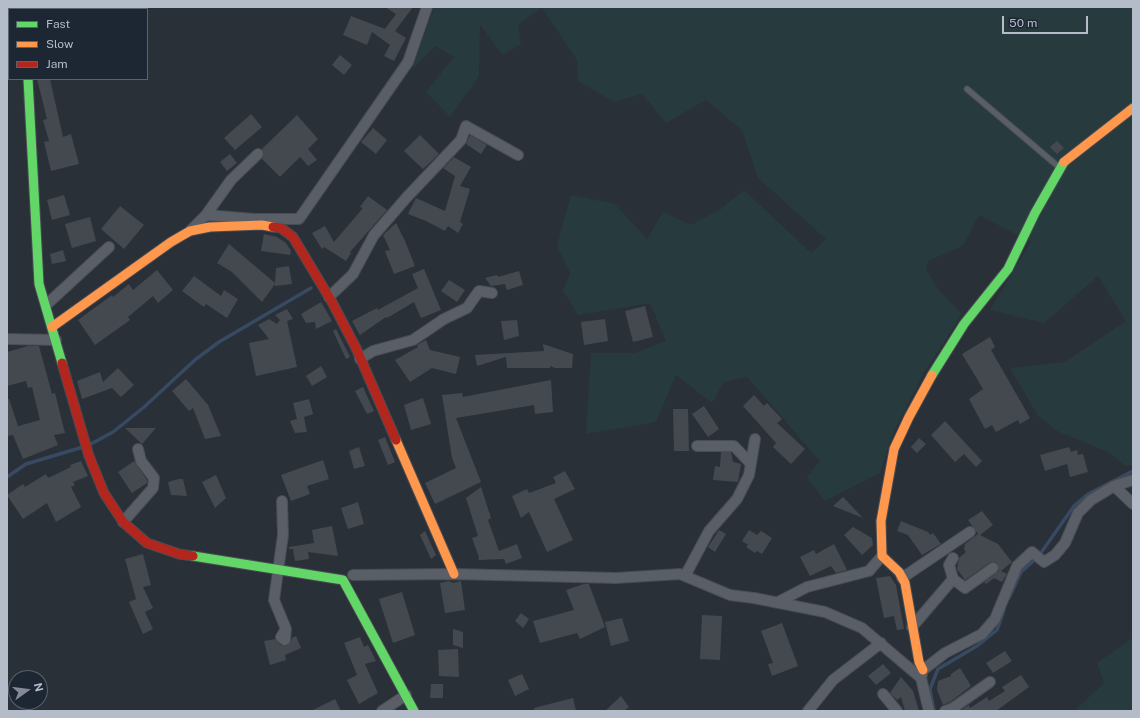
<!DOCTYPE html>
<html>
<head>
<meta charset="utf-8">
<style>
  body { margin:0 }
  #map { position:relative; width:1140px; height:718px; overflow:hidden; background:#2a3038; font-family:"Public Sans",sans-serif }
  canvas { display:block }
  .frame { position:absolute; inset:0; border:8px solid #b4bcc9; pointer-events:none }
  .legend { position:absolute; left:8px; top:8px; width:140px; height:72px; box-sizing:border-box; background:#1d2633; border:1px solid #59626f; margin:0; padding:5px 7px; list-style:none; font-size:12px; color:#b4bcc9 }
  .legend li { display:flex; align-items:center; gap:8px; height:20px }
  .legend b { width:20px; border:1px solid #59626f }
  .north { position:absolute; left:8px; top:670px; width:40px; height:40px; box-sizing:border-box; background:#1d2633; border:1px solid #59626f; border-radius:50%; rotate:76deg; font-size:11px; font-weight:700; line-height:16px; text-align:center; color:#b4bcc9 }
  .north::after { content:''; display:block; margin:auto; width:14px; height:18px; background:#848b96; clip-path:polygon(50% 0,100% 100%,50% 72%,0 100%) }
  .scale { position:absolute; left:1002px; top:16px; width:86px; height:18px; box-sizing:border-box; border:2px solid #b4bcc9; border-top:0; padding-left:5px; font-size:12px; line-height:14px; white-space:nowrap; color:#b4bcc9; -webkit-text-stroke:3px #1d2633; paint-order:stroke }
</style>
</head>
<body>
<div id="map">
<canvas width="1140" height="718"></canvas>
<div class="frame"></div>
<ul class="legend">
<li><b style="height:5px;background:#63d668"></b>Fast</li>
<li><b style="height:5px;background:#ff974d"></b>Slow</li>
<li><b style="height:5px;background:#b3261e"></b>Jam</li>
</ul>
<div class="north">N</div>
<div class="scale">50 m</div>
</div>
<script>
const context = document.querySelector('canvas').getContext('2d');
context.lineJoin = 'round';
function fill(path, color) { context.fillStyle = color; context.fill(path, 'evenodd'); }
const toPath = rows => new Path2D(rows.map(r => 'M' + r).join(''));
function stroke(path, color, width, dash) { context.strokeStyle = color; context.lineWidth = width; context.lineCap = dash ? 'butt' : 'round'; context.setLineDash(dash || []); context.stroke(path); }
const green = toPath([
  [434,7,1133,7,1133,466,1124,465,1108,452,1057,431,1038,416,1010,368,1065,362,1126,321,1098,276,1044,323,990,310,1031,242,979,215,963,246,928,261,926,269,937,288,962,314,924,373,893,433,880,473,825,501,807,477,820,461,747,377,724,382,712,403,676,375,656,422,586,434,591,353,635,353,666,341,650,303,578,315,563,291,570,273,557,246,571,195,615,204,647,239,663,212,691,225,721,209,744,190,811,253,826,239,758,178,742,130,706,100,666,123,642,94,614,102,578,81,577,60,542,8,518,24,521,44,502,55,480,24,479,76,450,117,426,92,454,57,436,46,412,69],
  [1133,638,1133,711,1074,711,1104,683,1097,663]
]);
const stream = toPath([
  [89,445,113,432,143,408,196,359,219,342,311,288],
  [7,477,26,464,83,447],
  [1009,598,1021,572,1038,557,1074,506,1088,494,1133,471],
  [934,711,930,689,938,669,977,646,997,630,1004,610]
]);
const building = toPath([
  [385,7,413,7,395,31,406,38,394,61,384,56,390,45,372,32,367,45,343,35,351,16,385,29,396,14],
  [340,55,352,65,344,75,332,65],
  [37,79,50,79,63,137,71,134,79,164,51,171,44,142,49,141,43,120,47,119],
  [251,114,262,127,235,150,224,138],
  [297,115,318,139,308,149,317,160,308,166,300,157,280,177,262,159,264,153,262,149],
  [373,128,387,140,376,154,361,142],
  [420,135,439,154,423,169,404,151],
  [470,135,487,145,481,154,466,144],
  [1057,141,1064,148,1057,154,1050,147],
  [230,154,237,163,227,171,220,162],
  [454,157,471,167,460,186,470,189,460,222,463,224,458,233,448,226,445,231,426,221,408,214,416,198,445,211,455,176,443,168],
  [64,195,70,215,52,220,47,200],
  [368,196,387,210,350,252,351,253,346,261,324,247,322,249,312,233,325,226,334,242,363,208,360,207],
  [120,206,144,225,124,249,101,229],
  [90,217,96,241,72,248,65,224],
  [396,223,405,241,415,266,394,274,385,251,390,250,383,235],
  [264,234,277,237,286,243,291,251,290,255,261,251],
  [229,244,275,283,276,268,289,266,292,284,275,286,275,284,262,302,232,272,217,263],
  [63,250,66,261,52,264,50,254],
  [424,269,441,310,421,318,414,302,387,318,386,317,360,335,361,337,352,321,377,308,378,310,418,288,412,274],
  [157,270,173,290,158,303,153,296,128,317,130,320,95,345,78,320,112,295,113,297,129,284,133,290],
  [519,271,523,285,507,290,505,284,491,286,485,278,497,275,498,277],
  [194,276,221,296,224,290,238,299,227,318,206,304,204,307,182,291],
  [449,280,465,290,457,302,441,291],
  [321,302,332,321,316,329,315,322,306,323,301,314],
  [645,306,653,337,633,342,625,311],
  [287,309,293,319,287,321,297,367,256,376,249,343,269,339,258,325,269,319,277,324,280,320,275,315],
  [605,319,608,341,584,345,581,322],
  [517,320,519,336,504,340,501,321],
  [336,329,350,357,346,359,333,331],
  [990,337,995,347,991,350,1030,418,1020,424,1018,420,996,432,992,425,985,429,969,399,983,389,962,354],
  [426,340,430,350,460,357,456,374,432,368,410,382,395,360,418,347,417,345],
  [543,344,573,354,572,368,555,368,550,366,550,368,507,368,506,357,477,366,475,355,544,351],
  [28,346,39,346,52,394,55,393,65,433,54,435,58,445,23,459,13,435,7,436,7,399,9,399,18,426,40,420,32,387,28,388,26,381,7,386,7,352],
  [321,366,327,377,312,386,306,376],
  [118,368,134,385,121,397,112,388,82,399,77,381,100,372,103,382],
  [186,379,208,405,221,436,205,439,193,408,189,411,172,391],
  [551,380,553,412,535,414,534,405,456,418,481,482,435,504,425,483,456,468,452,458,442,395,462,393,463,397],
  [363,387,374,411,367,414,355,391],
  [754,395,764,406,767,403,782,419,777,423,805,449,791,464,773,447,776,443,743,406],
  [423,398,431,424,411,430,404,405],
  [309,399,313,414,304,417,307,432,295,433,290,421,297,419,293,403],
  [704,406,719,429,708,437,692,414],
  [673,409,688,409,689,451,674,451],
  [945,421,982,461,976,467,964,454,955,462,931,435],
  [125,428,156,428,142,444],
  [385,437,395,462,388,465,378,440],
  [919,438,926,444,917,453,911,447],
  [359,447,365,466,354,469,349,451],
  [1069,447,1071,452,1077,450,1078,455,1083,454,1088,472,1070,477,1067,464,1045,471,1040,455],
  [721,452,731,452,733,462,741,464,738,482,713,480,715,466,720,467],
  [323,460,329,479,307,486,310,494,291,501,281,475],
  [81,461,88,476,73,482,75,485,71,487,81,507,56,522,47,503,23,519,7,495,23,484,25,487,46,474,48,478,71,467,70,465],
  [134,461,147,480,147,483,132,493,118,472],
  [565,471,575,489,554,499,573,540,547,552,529,512,521,518,512,496,527,489,529,493,556,483,553,477],
  [216,475,226,498,215,508,202,482],
  [179,479,183,479,187,496,171,495,168,482],
  [481,487,491,518,488,520,499,551,517,544,522,558,506,564,504,559,478,560,479,557,472,538,478,536,466,498],
  [843,497,863,518,833,506],
  [358,502,364,524,348,529,341,508],
  [982,511,993,525,980,535,998,544,1012,562,1001,571,1007,574,1002,582,994,578,986,584,984,582,999,571,999,567,995,562,989,563,965,580,957,569,959,558,966,552,964,549,965,544,978,534,968,520],
  [901,521,928,532,930,535,933,533,941,544,922,555,908,535,897,531],
  [332,526,338,556,308,552,309,559,295,561,293,549,289,549,289,547,314,543,312,530],
  [853,527,872,538,873,545,862,555,844,535],
  [719,530,726,534,715,552,708,547],
  [749,530,757,535,761,531,772,538,762,554,757,551,755,553,746,547,748,545,742,541],
  [425,531,436,555,431,559,420,535],
  [834,544,847,570,836,573,831,566,810,576,800,557,814,550,816,554],
  [143,554,151,585,143,587,153,608,145,612,153,629,143,634,129,602,136,599,125,559],
  [890,576,896,585,904,629,897,630,894,616,884,618,876,578],
  [449,581,453,583,461,581,465,610,445,613,440,583],
  [584,584,589,584,605,627,580,639,577,633,540,643,533,621,574,610,566,590],
  [402,592,415,635,393,643,379,599],
  [521,613,529,619,523,628,515,621],
  [702,615,722,616,720,660,700,659],
  [622,618,629,641,611,646,605,622],
  [782,623,798,666,772,676,768,664,773,663,761,631],
  [453,629,463,632,463,648,453,645],
  [296,636,301,648,285,655,286,660,270,665,264,641,275,639,281,645,287,646,290,643,292,638],
  [360,637,364,647,368,645,376,661,365,664,378,693,359,704,347,680,357,675,344,643],
  [458,649,459,677,439,676,438,650],
  [1005,651,1012,661,993,673,986,663],
  [883,664,891,673,876,685,868,676],
  [960,668,971,686,950,702,943,705,937,690,938,681,951,676,951,674],
  [522,674,529,689,515,696,508,680],
  [1021,675,1029,687,996,711,960,711,969,705,970,708,987,697,989,701,1005,691,1002,687],
  [901,677,913,691,919,711,905,711,901,697,897,700,890,693],
  [431,684,443,684,443,698,430,698],
  [621,696,629,707,624,711,605,711],
  [573,698,576,711,535,711,534,708],
  [335,699,341,711,311,711]
]);
const lane = toPath([
  [967,89,1060,168]
]);
const street = toPath([
  [44,7,44,9],
  [53,9,54,7],
  [206,215,254,219,299,219,408,62,427,7],
  [190,231,206,215,231,180,258,154],
  [329,297,353,274,374,235,407,197,461,140,466,126,518,155],
  [46,305,109,247],
  [7,339,56,340],
  [360,359,373,351,413,340,444,319,467,308,479,291,492,293],
  [697,446,734,446,751,464],
  [1114,486,1133,504],
  [282,501,283,535,274,600,286,629,285,640,281,637,286,629],
  [123,522,153,488,154,478,141,461,138,449],
  [353,575,454,574,616,578,680,574,730,595,754,598,825,612,862,628,921,678],
  [685,576,709,531,737,499,749,475,755,439],
  [902,578,970,532],
  [953,579,949,565,953,558],
  [778,602,807,587,869,571,882,556],
  [912,627,953,579,965,588,993,568],
  [883,694,897,711],
  [382,711,406,695],
  [808,711,833,680,881,643],
  [929,711,921,678,923,670,945,653,982,634,995,619,1017,566,1032,552,1044,562,1055,555,1065,543,1078,513,1091,500,1114,486,1133,480],
  [945,711,953,708,990,682]
]);
const fast = toPath([
  [28,79,39,284,62,363],
  [932,375,964,324,1008,269,1035,213,1064,162],
  [193,556,343,580,414,711]
]);
const slow = toPath([
  [1064,162,1133,108],
  [52,327,171,242,190,231,210,227,262,225,273,227],
  [396,440,454,574],
  [923,670,919,662,905,583,899,572,882,556,881,521,894,449,909,417,932,375]
]);
const jam = toPath([
  [273,227,281,228,293,237,332,302,356,348,396,440],
  [62,363,89,456,104,493,123,522,147,543,179,554,193,556]
]);
fill(green, '#273a3e');
stroke(stream, '#384963', 3.5);
fill(building, '#444950');
stroke(lane, '#484c53', 7);
stroke(street, '#484c53', 12);
stroke(fast, '#484c53', 11);
stroke(slow, '#484c53', 11);
stroke(jam, '#484c53', 11);
stroke(lane, '#5a5e66', 5);
stroke(street, '#5a5e66', 10);
stroke(fast, '#63d668', 9);
stroke(slow, '#ff974d', 9);
stroke(jam, '#b3261e', 9);
</script>
</body>
</html>
